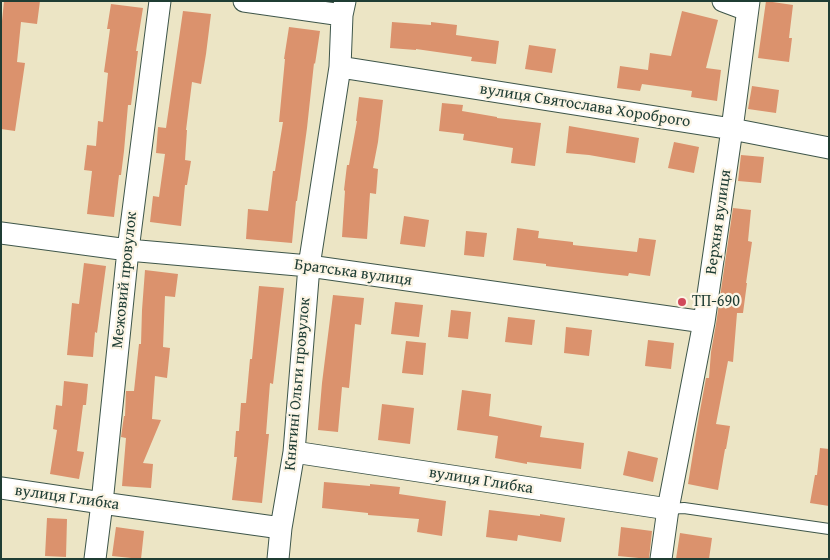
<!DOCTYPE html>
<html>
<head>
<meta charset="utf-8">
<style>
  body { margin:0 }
  #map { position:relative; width:830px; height:560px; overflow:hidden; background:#ece5c5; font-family:"Gentium Book Plus",serif }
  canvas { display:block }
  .frame { position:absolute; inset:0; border:2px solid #1f3d34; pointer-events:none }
</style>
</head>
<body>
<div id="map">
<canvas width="830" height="560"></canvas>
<div class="frame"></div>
</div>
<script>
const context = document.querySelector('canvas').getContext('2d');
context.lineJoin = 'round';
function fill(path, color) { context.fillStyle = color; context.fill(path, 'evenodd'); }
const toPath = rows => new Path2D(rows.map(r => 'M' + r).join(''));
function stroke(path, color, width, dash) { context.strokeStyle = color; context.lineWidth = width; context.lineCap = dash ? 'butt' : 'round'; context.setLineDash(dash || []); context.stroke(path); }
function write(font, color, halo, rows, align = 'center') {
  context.font = font + ' "Gentium Book Plus",serif'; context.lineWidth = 4.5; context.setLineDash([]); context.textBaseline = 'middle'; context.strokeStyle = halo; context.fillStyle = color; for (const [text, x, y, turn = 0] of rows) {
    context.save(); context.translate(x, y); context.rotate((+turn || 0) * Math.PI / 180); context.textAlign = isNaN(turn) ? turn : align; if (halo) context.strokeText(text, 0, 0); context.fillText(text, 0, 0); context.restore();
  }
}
const building = toPath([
  [4,1,40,1,37,24,21,22,17,62,25,63,15,131,1,129,1,31],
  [766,1,793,5,789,38,792,38,789,62,758,58],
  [111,4,143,8,136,51,138,51,131,105,128,105,124,151,121,175,119,175,114,217,87,214,92,171,84,170,87,145,96,146,98,121,103,122,108,73,104,72,110,29,107,29],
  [183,11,211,14,206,54,201,84,192,82,186,130,187,130,185,160,191,161,187,185,185,185,181,226,150,222,153,196,159,197,165,154,156,153,158,127,166,128],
  [682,11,718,20,706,68,721,70,717,101,691,97,692,91,642,84,640,91,617,88,620,66,648,70,650,53,671,56],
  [392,22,431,25,431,22,457,25,456,35,499,41,496,64,471,61,472,57,416,49,416,50,390,48],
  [289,27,320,31,315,64,314,63,307,128,297,201,296,201,292,243,246,239,248,209,268,211,273,171,275,171,283,122,279,122,285,59,284,59],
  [529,45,556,49,552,73,525,69],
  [752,86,779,90,776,113,748,109],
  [359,97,383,100,378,142,373,168,378,169,376,194,370,193,367,239,342,237,345,191,344,190,347,165,349,165,357,121,356,121],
  [442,103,463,105,462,111,497,117,497,118,541,123,535,166,511,163,513,148,463,140,464,134,439,131],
  [569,126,639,138,635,163,589,155,566,153],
  [674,142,699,147,694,173,668,168],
  [741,155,764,157,761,183,738,181],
  [733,208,751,210,748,241,752,242,746,283,747,283,743,313,737,313,733,362,728,361,716,424,730,426,726,449,725,449,718,490,688,484,699,416,706,378,709,378,711,352,716,324],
  [404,216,429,220,425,247,400,244],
  [517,228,539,231,538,238,573,242,573,245,637,252,639,238,656,240,650,276,629,273,628,276,602,273,546,266,546,264,513,260],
  [466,231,487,233,484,257,464,255],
  [84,263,106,266,97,333,95,332,93,357,67,355,72,303,79,304],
  [145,270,178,274,175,297,165,296,163,347,170,348,167,378,155,376,152,419,161,420,143,463,153,464,151,488,122,486,126,438,121,437,124,416,125,416,126,391,134,391,139,344,141,344,142,310],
  [259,286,284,288,273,384,270,383,266,434,269,434,262,503,232,500,237,457,234,457,236,431,239,431,241,403,246,403,250,359,252,359],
  [333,295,364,298,361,325,355,324,349,388,342,387,338,432,318,430,322,383],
  [395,302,423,305,419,337,391,334],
  [451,310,471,312,468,339,448,337],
  [508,317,535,320,532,345,505,342],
  [566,327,592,330,589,356,564,353],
  [648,340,674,343,671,369,645,366],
  [406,341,426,343,423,375,402,373],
  [64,381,88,384,86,405,83,405,77,451,84,452,79,479,50,474,57,430,53,429,56,405,62,406],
  [462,390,491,394,489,416,542,426,540,437,584,443,581,469,527,462,527,464,495,458,498,436,457,430],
  [382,404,414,408,410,444,378,440],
  [820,448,829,449,829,506,810,503,815,475,817,475],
  [628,451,658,458,653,482,623,475],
  [324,482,370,486,370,484,400,487,399,494,446,501,442,536,417,532,419,519,368,515,368,513,322,508],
  [489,510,540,516,540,514,565,518,561,542,518,535,517,541,486,537],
  [47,518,67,519,66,557,45,556],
  [116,527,144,531,141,559,112,556],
  [621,527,652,531,649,559,618,556],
  [680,533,712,538,709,559,676,559]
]);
const service = toPath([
  [668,509,684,508,829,529]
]);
const minor = toPath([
  [244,1,342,15],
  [723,1,747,10],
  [340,67,732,129,829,148],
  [1,233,128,250,309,266,704,322],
  [294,452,668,509],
  [1,488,102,503,281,528],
  [95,559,102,503,128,250,160,1],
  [278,559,281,528,294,452,309,266,340,67,342,15,345,1],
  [661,559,668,509,704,322,732,129,749,1]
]);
const markers = [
  [682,302,5,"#d1495b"]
];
const streetNames = [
  ["вулиця Святослава Хороброго",585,106,9],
  ["Верхня вулиця",719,222,-82],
  ["Братська вулиця",353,273,8],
  ["Межовий провулок",125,280,-84],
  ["Княгині Ольги провулок",298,384,-85],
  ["вулиця Глибка",481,481,9],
  ["вулиця Глибка",67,498,8]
];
const poiNames = [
  ["ТП-690",692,302]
];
fill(building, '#db926d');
stroke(service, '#3e564a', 12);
stroke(minor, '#3e564a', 23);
stroke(service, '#fff', 10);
stroke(minor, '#fff', 21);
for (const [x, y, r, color] of markers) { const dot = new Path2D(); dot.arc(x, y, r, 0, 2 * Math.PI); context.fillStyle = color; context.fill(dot); stroke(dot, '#fcf5e5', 2); }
write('16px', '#1f3d34', '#fcf5e5', streetNames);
write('16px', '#1f3d34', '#fcf5e5', poiNames, 'left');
</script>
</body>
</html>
